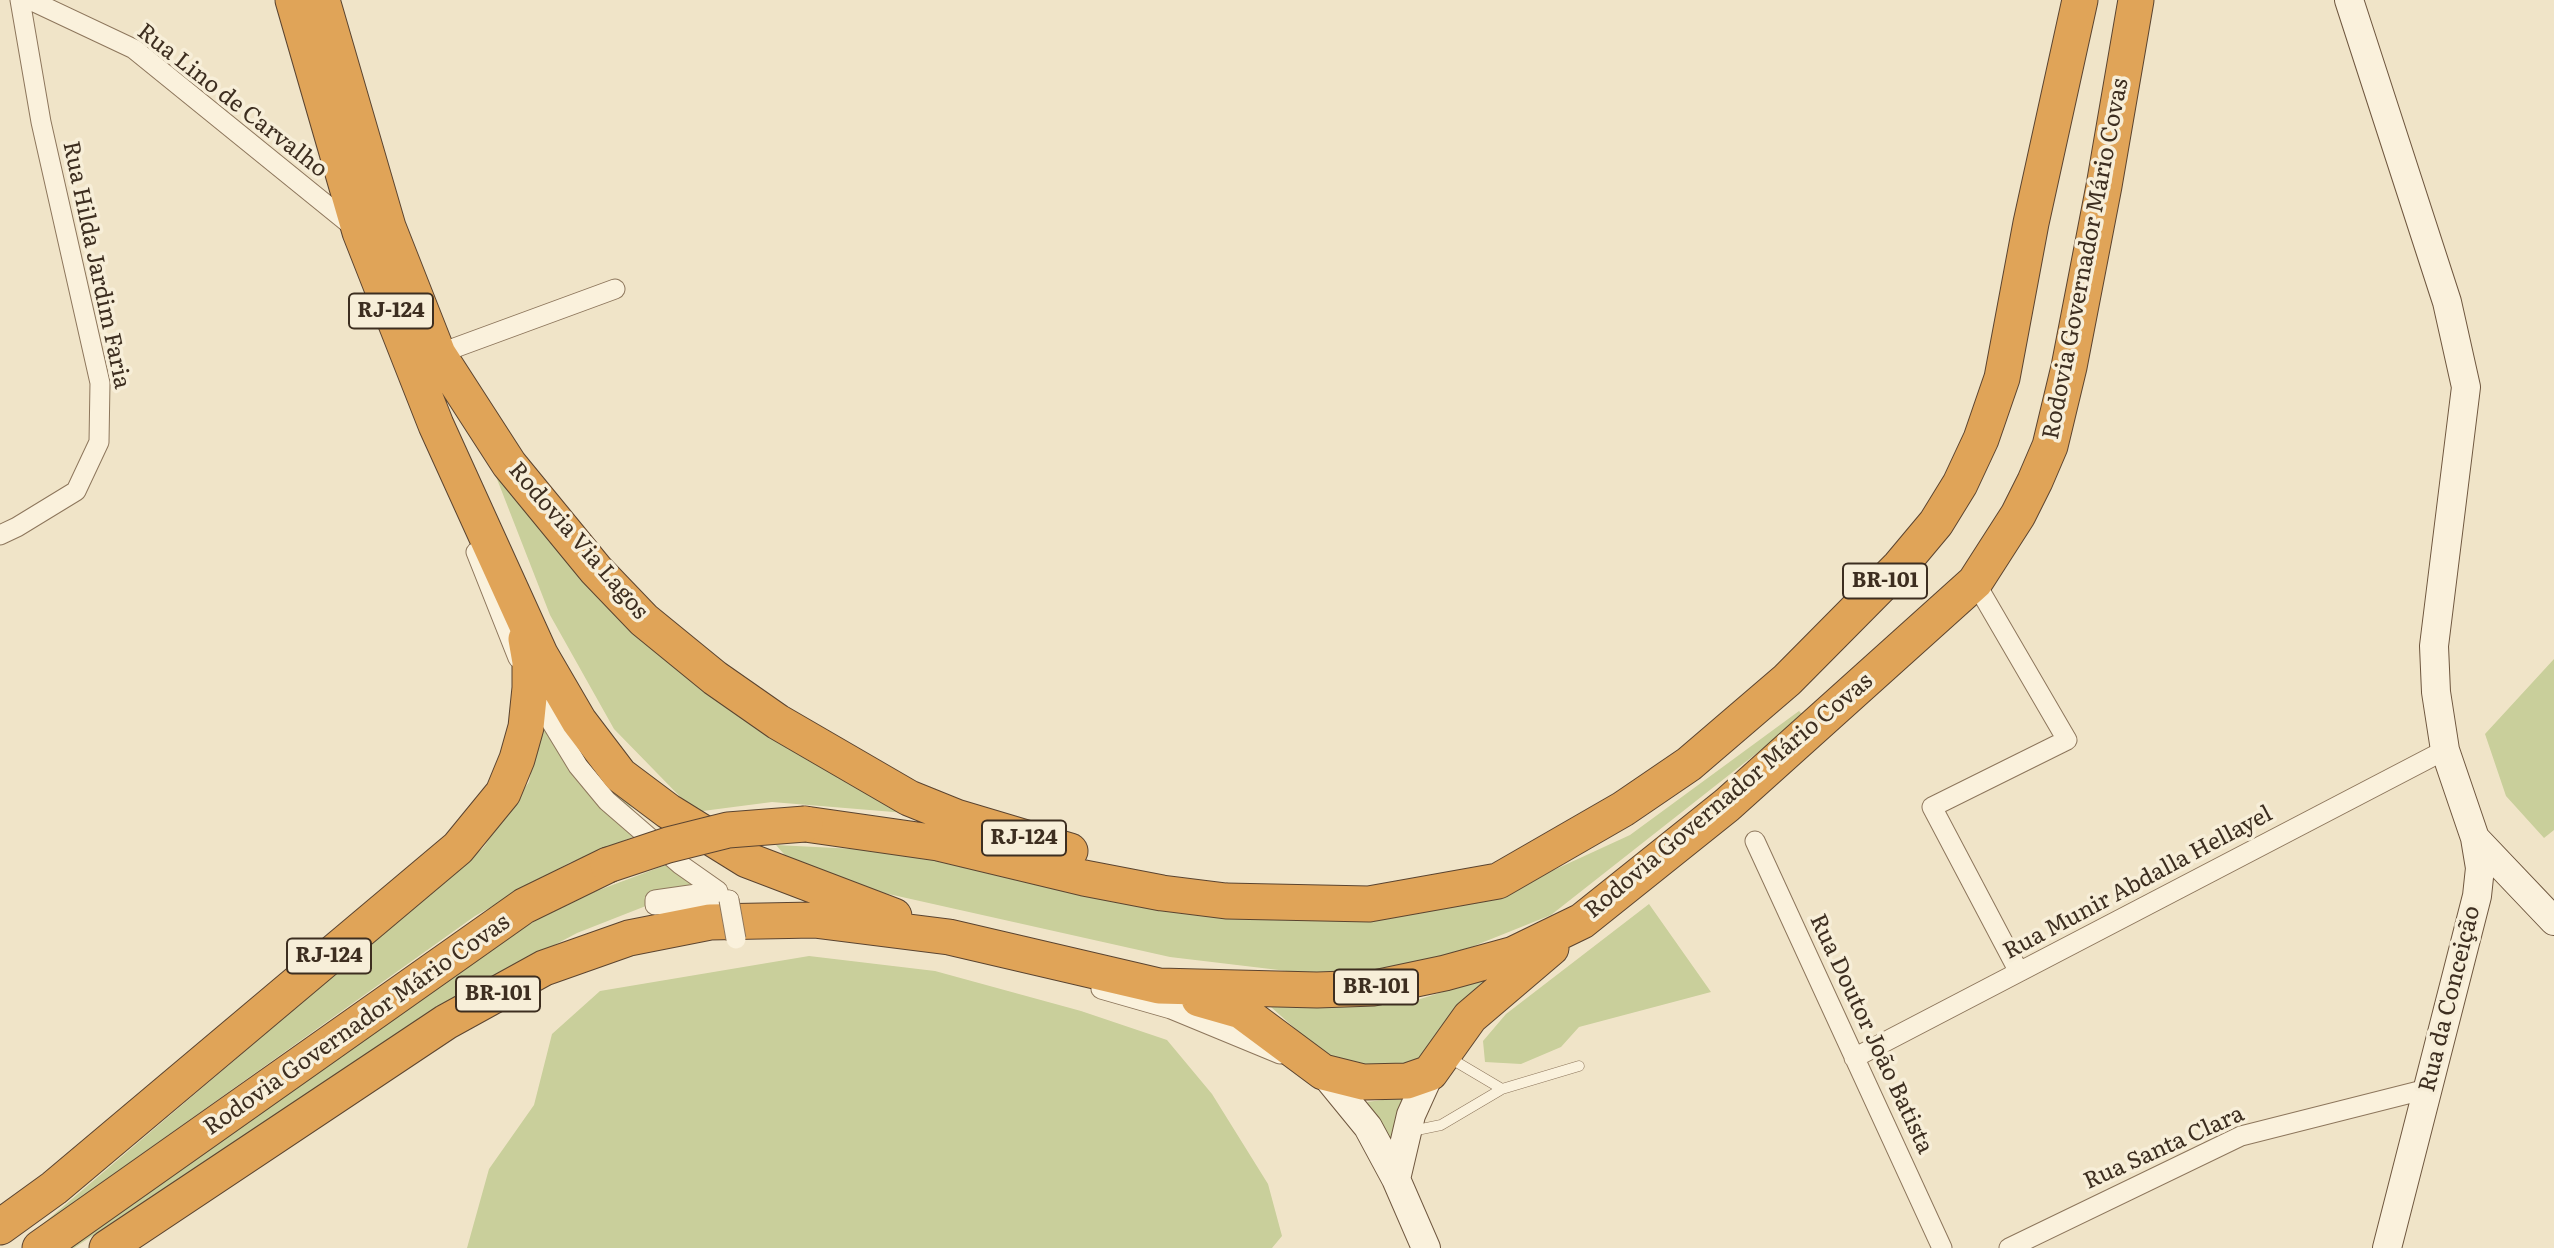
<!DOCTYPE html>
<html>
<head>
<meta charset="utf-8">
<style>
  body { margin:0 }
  canvas { display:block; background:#f0e4c8 }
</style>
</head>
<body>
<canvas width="2554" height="1248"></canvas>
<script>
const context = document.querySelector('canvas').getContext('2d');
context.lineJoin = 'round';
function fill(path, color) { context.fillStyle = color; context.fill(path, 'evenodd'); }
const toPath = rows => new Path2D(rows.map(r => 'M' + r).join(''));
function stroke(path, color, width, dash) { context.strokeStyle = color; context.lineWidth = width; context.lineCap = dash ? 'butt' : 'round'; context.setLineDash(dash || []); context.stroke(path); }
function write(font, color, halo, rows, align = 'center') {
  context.font = font + ' Literata,serif'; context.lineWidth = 7; context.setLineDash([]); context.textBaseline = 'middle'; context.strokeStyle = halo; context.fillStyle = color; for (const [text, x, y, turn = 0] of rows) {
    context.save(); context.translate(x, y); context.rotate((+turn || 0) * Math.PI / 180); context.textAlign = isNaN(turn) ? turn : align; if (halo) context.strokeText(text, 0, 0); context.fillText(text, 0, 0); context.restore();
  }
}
const green = toPath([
  [481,438,609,597,906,813,772,802,695,812,614,729,550,615],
  [2554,659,2554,830,2544,838,2506,796,2485,734],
  [549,681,598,767,650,830,569,863,475,916,38,1228,483,848,529,782],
  [1799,711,1804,716,1551,915,1419,968,1304,973,1170,957,884,893,790,861,776,845,895,851,1216,909,1504,893,1630,835],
  [679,860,707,882,577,933,438,1007,74,1248,71,1248,403,1004,562,904],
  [1649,904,1711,992,1579,1027,1561,1047,1521,1064,1485,1062,1483,1041,1506,1014],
  [809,956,935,971,1081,1011,1167,1040,1212,1094,1268,1184,1282,1236,1272,1248,467,1248,489,1169,534,1105,552,1034,600,991],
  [1497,975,1451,1017,1418,1059,1393,1074,1327,1057,1262,999,1319,1003,1417,1000],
  [1405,1097,1394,1147,1367,1102]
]);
const lane = toPath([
  [1448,1057,1502,1089],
  [1412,1131,1441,1125,1502,1089,1579,1066]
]);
const street = toPath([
  [30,0,134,49,356,229],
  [438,354,615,289],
  [0,535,17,527,76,491,99,442,100,383,41,122,20,0],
  [476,552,518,658],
  [1975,582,2067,740,1932,807,2019,972],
  [533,692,578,766,607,801,681,865,718,891,655,900,655,905,729,900],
  [1755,841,1942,1248],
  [1101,989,1171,1009,1280,1054],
  [1854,1058,2445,750],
  [2009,1248,2241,1136,2427,1089]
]);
const secondary = toPath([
  [2349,0,2447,302,2466,387,2434,646,2436,692,2445,750,2475,838,2480,868,2477,896,2387,1248],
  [2475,838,2554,921],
  [1323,1072,1368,1127,1396,1179,1426,1248],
  [1396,1179,1411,1115,1430,1073]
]);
const highway = toPath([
  [293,0,360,232,436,425,540,654,579,721,620,775,668,811,747,860,894,916],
  [322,0,388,227,438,354,509,464,596,570,644,620,715,678,778,722,909,798,956,817,1070,851],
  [805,824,938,843,1084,878,1162,893,1226,901,1369,904,1498,881,1623,809,1689,764,1787,680,1900,566,1936,523,1960,484,1981,439,2002,378,2031,223,2080,0],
  [1199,999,1241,1011,1323,1072,1363,1082,1407,1081,1430,1073,1470,1017,1551,948],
  [0,1227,54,1188,458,848,503,793,517,759,526,727,530,688,530,662,526,639],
  [40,1248,524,906,608,865],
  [107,1248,446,1022,544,968,629,938,710,922,814,920,949,937,1159,986,1317,990,1374,988,1445,973,1514,954,1582,921,1727,805,1975,582,2018,515,2035,481,2050,446,2069,367,2104,186,2136,0]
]);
const streetBridge = toPath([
  [729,900,736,939]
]);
const highwayBridge = toPath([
  [608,865,668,845,728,830,805,824]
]);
const shields = [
  [391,311,84],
  [1885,581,84],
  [1024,838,84],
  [329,956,84],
  [1376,987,84],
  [498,994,84]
];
const shieldNames = [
  ["RJ-124",391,311],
  ["BR-101",1885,581],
  ["RJ-124",1024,838],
  ["RJ-124",329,956],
  ["BR-101",1376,987],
  ["BR-101",498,994]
];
const streetNames = [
  ["Rua Lino de Carvalho",232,101,38],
  ["Rodovia Governador Mário Covas",2086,259,-79],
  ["Rua Hilda Jardim Faria",96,265,78],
  ["Rodovia Via Lagos",578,541,49],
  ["Rodovia Governador Mário Covas",1729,796,-40],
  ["Rua Munir Abdalla Hellayel",2138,883,-28],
  ["Rua da Conceição",2450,999,-76],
  ["Rodovia Governador Mário Covas",357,1025,-35],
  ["Rua Doutor João Batista",1871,1034,65],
  ["Rua Santa Clara",2164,1148,-24]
];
fill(green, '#c9cf9b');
stroke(lane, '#8d765c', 11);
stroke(street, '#8d765c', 21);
stroke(secondary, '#6f573f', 30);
stroke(highway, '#5b4430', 37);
stroke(lane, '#faf1dc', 10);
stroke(street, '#faf1dc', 19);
stroke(secondary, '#faf1dc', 28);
stroke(highway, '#e0a458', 35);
stroke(streetBridge, '#8d765c', 21, []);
stroke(highwayBridge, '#5b4430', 37, []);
stroke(streetBridge, '#faf1dc', 19);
stroke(highwayBridge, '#e0a458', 35);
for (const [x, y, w] of shields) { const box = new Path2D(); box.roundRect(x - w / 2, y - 17.5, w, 35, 5); context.fillStyle = '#f7eed8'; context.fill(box); stroke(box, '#3d2e20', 2); }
write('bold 21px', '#3d2e20', null, shieldNames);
write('23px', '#3d2e20', '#f7eed8', streetNames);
</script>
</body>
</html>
